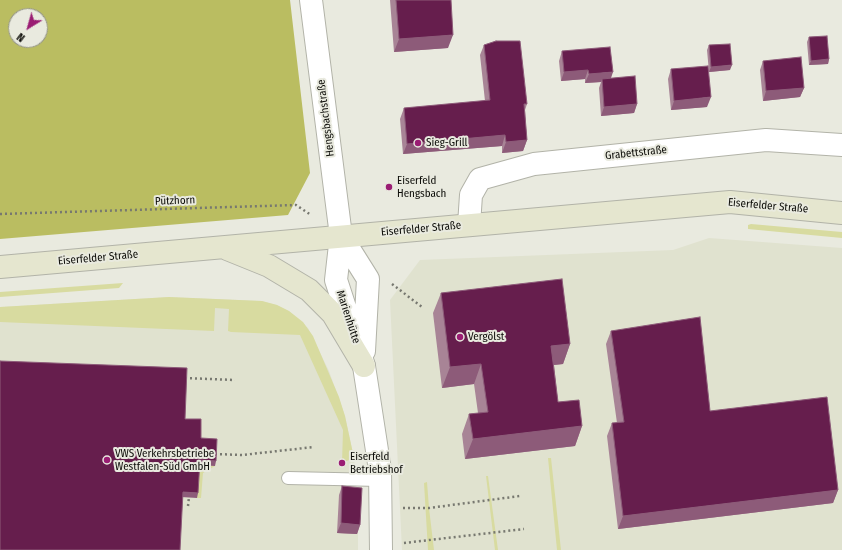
<!DOCTYPE html>
<html>
<head>
<meta charset="utf-8">
<style>
  body { margin:0 }
  #map { position:relative; width:842px; height:550px; overflow:hidden; background:#e9eadf; font-family:"Fira Sans Condensed",sans-serif }
  canvas { display:block }
  .north { position:absolute; left:8px; top:8px; width:40px; height:40px; box-sizing:border-box; background:#e9eadf; border:1px solid #919189; border-radius:50%; rotate:217deg; font-size:11px; font-weight:700; line-height:16px; text-align:center; color:#0c0c08 }
  .north::after { content:''; display:block; margin:auto; width:14px; height:18px; background:#9a1d73; clip-path:polygon(50% 0,100% 100%,50% 72%,0 100%) }
</style>
</head>
<body>
<div id="map">
<canvas width="842" height="550"></canvas>
<div class="north">N</div>
</div>
<script>
const context = document.querySelector('canvas').getContext('2d');
context.lineJoin = 'round';
function fill(path, color) { context.fillStyle = color; context.fill(path, 'evenodd'); }
const toPath = rows => new Path2D(rows.map(r => 'M' + r).join(''));
function stroke(path, color, width, dash) { context.strokeStyle = color; context.lineWidth = width; context.lineCap = dash ? 'butt' : 'round'; context.setLineDash(dash || []); context.stroke(path); }
function write(font, color, halo, rows, align = 'center') {
  context.font = font + ' "Fira Sans Condensed",sans-serif'; context.lineWidth = 4; context.setLineDash([]); context.textBaseline = 'middle'; context.strokeStyle = halo; context.fillStyle = color; for (const [text, x, y, turn = 0] of rows) {
    context.save(); context.translate(x, y); context.rotate((+turn || 0) * Math.PI / 180); context.textAlign = isNaN(turn) ? turn : align; if (halo) context.strokeText(text, 0, 0); context.fillText(text, 0, 0); context.restore();
  }
}
const built = toPath([
  [709,238,842,248,842,550,402,550,390,300,420,260,673,250],
  [169,297,262,301,277,305,289,311,308,328,329,371,345,416,354,458,358,497,358,550,0,550,0,307]
]);
const green = toPath([
  [751,224,842,232,842,238,748,229,748,225],
  [123,283,119,288,0,297,0,292],
  [169,297,262,301,277,305,289,311,303,322,313,336,339,397,345,416,354,458,342,463,343,430,300,335,231,332,228,331,229,309,215,308,214,331,0,322,0,307],
  [548,458,551,458,561,550,557,550],
  [198,465,215,466,203,473,201,498,197,498],
  [486,476,488,476,498,550,495,550],
  [427,482,429,508,434,550,428,550,424,483]
]);
const forest = toPath([
  [0,0,290,0,310,173,288,215,0,239],
  [16,16,40,16,40,40,16,40]
]);
const path = toPath([
  [0,214,296,205,311,215],
  [392,284,422,307],
  [185,378,235,380],
  [215,454,242,455,314,447],
  [188,506,189,497],
  [403,508,429,508,520,496],
  [404,543,524,529]
]);
const service = toPath([
  [288,478,380,480]
]);
const minor = toPath([
  [469,225,471,195,480,179,534,164,766,140,842,145],
  [341,236,336,280,364,366,380,470,381,550],
  [341,236,368,279,364,351]
]);
const tertiary = toPath([
  [311,0,341,236]
]);
const secondary = toPath([
  [227,249,269,266,309,290,333,314,364,366],
  [0,267,730,202,842,213]
]);
const wall = toPath([
  [390,0,451,0,448,48,394,52],
  [809,37,829,59,828,64,809,65,807,42],
  [484,45,527,104,525,110,527,140,523,151,502,153,502,146,403,154,400,119,404,108,485,101,480,55],
  [709,45,730,70,709,72,707,50],
  [562,51,611,78,637,104,634,113,601,116,599,88,601,82,585,83,585,79,561,81,559,61],
  [763,61,804,88,800,97,763,101,760,70],
  [671,69,707,107,671,110,668,79],
  [441,293,570,344,563,364,554,365,558,402,582,426,575,446,465,459,462,434,469,414,478,413,474,384,442,388,433,313],
  [611,331,710,411,838,490,833,503,618,529,607,436,612,423,617,423,606,344],
  [342,486,360,525,357,534,337,533,339,495]
]);
const shadedWall = toPath([
  [453,35,448,48,394,52,399,39],
  [829,59,828,64,809,65,811,61],
  [732,65,730,70,709,72,711,67],
  [588,70,585,79,561,81,564,72],
  [613,72,610,81,602,79,601,82,585,83,589,74],
  [804,88,800,97,763,101,766,91],
  [711,97,707,107,671,110,674,101],
  [637,104,634,113,601,116,604,107],
  [505,135,502,146,403,154,407,144],
  [527,140,523,151,502,153,506,142],
  [570,344,563,364,544,366,551,346],
  [481,364,474,384,442,388,450,367],
  [582,426,575,446,465,459,473,439],
  [200,460,216,461,215,466,198,465],
  [838,490,833,503,618,529,623,516],
  [183,492,198,493,197,498,181,497],
  [341,523,360,525,357,534,337,533]
]);
const building = toPath([
  [396,0,451,0,453,35,399,39,396,0],
  [827,36,829,59,811,61,809,37,827,36],
  [496,41,520,41,527,104,524,104,527,140,506,142,505,135,407,144,404,108,490,100,484,45,496,41],
  [730,44,732,65,711,67,709,45,730,44],
  [610,47,613,72,589,74,588,70,564,72,562,51,610,47],
  [801,57,804,88,766,91,763,61,801,57],
  [708,66,711,97,674,101,671,69,708,66],
  [635,76,637,104,604,107,602,79,635,76],
  [562,279,570,344,551,346,558,402,579,400,582,426,473,439,469,414,488,412,481,364,450,367,441,293,562,279],
  [700,317,710,411,827,397,838,490,623,516,612,423,624,422,611,331,700,317],
  [0,361,187,368,185,419,201,419,201,438,217,439,216,461,200,460,198,493,183,492,180,550,0,550,0,361],
  [342,486,362,488,360,525,341,523,342,486]
]);
const markers = [
  [418,143,4,"#9a1d73"],
  [389,187,4,"#9a1d73"],
  [460,337,4,"#9a1d73"],
  [107,460,4,"#9a1d73"],
  [342,463,4,"#9a1d73"]
];
const streetNames = [
  ["Hengsbachstraße",326,118,-97],
  ["Grabettstraße",636,153,-6],
  ["Pützhorn",175,201,-2],
  ["Eiserfelder Straße",768,206,5],
  ["Eiserfelder Straße",421,229,-5],
  ["Eiserfelder Straße",98,258,-5],
  ["Marienhütte",348,317,72]
];
const poiNames = [
  ["Sieg-Grill",426,143],
  ["Eiserfeld",397,181],
  ["Hengsbach",397,194],
  ["Vergölst",468,337],
  ["VWS Verkehrsbetriebe",115,454],
  ["Westfalen-Süd GmbH",115,467],
  ["Eiserfeld",350,457],
  ["Betriebshof",350,470]
];
fill(built, '#e0e2cf');
fill(green, '#d8dba0');
fill(forest, '#babd61');
stroke(service, '#b2b3a8', 14);
stroke(minor, '#b2b3a8', 24);
stroke(tertiary, '#b2b3a8', 24);
stroke(secondary, '#b2b3a8', 24);
stroke(path, '#777870', 2.5, [2, 3]);
stroke(service, '#fff', 12);
stroke(minor, '#fff', 22);
stroke(tertiary, '#fff', 22);
stroke(secondary, '#e5e6cf', 22);
fill(wall, '#a88496');
fill(shadedWall, '#8d5b79');
fill(building, '#661e4d');
stroke(building, '#8d5b79', 1);
for (const [x, y, r, color] of markers) { const dot = new Path2D(); dot.arc(x, y, r, 0, 2 * Math.PI); context.fillStyle = color; context.fill(dot); stroke(dot, '#e9eadf', 1.5); }
write('11px', '#0c0c08', '#e9eadf', streetNames);
write('11px', '#0c0c08', '#e9eadf', poiNames, 'left');
</script>
</body>
</html>
